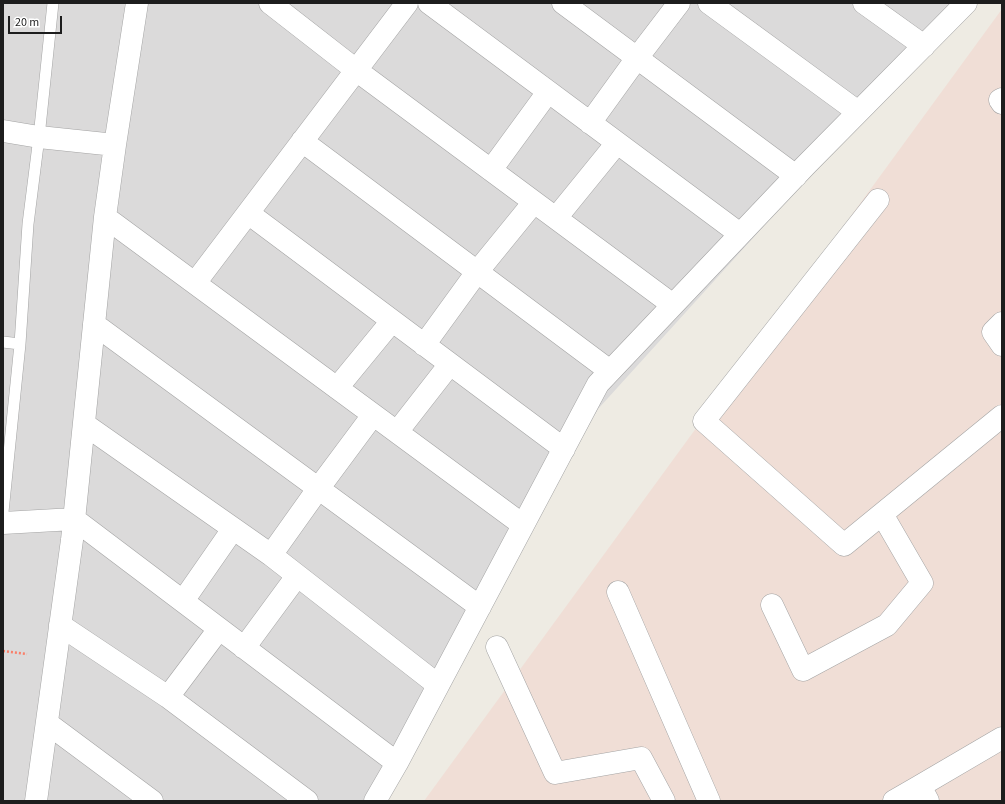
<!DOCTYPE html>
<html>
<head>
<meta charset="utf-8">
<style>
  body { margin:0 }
  #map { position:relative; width:1005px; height:804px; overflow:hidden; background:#eeebe3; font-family:"Source Sans 3",sans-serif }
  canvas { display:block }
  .frame { position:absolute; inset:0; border:4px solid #1d1d1d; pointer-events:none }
  .scale { position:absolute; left:8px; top:16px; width:54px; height:18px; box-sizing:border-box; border:2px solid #1d1d1d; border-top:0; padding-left:5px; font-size:12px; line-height:14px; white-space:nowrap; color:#1d1d1d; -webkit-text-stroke:3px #fff; paint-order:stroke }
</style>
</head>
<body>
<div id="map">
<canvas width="1005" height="804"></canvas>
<div class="frame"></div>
<div class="scale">20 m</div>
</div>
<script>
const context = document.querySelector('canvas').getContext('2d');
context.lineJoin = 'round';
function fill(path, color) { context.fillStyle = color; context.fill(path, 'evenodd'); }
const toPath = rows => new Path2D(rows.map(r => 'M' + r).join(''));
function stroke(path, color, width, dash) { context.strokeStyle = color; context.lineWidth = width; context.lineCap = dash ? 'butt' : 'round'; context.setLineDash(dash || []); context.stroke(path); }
const residential = toPath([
  [3,3,966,3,598,409,402,764,383,801,3,801]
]);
const military = toPath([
  [1002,9,1002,801,424,801]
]);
const path = toPath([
  [3,651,27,654]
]);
const service = toPath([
  [3,342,20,344],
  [3,512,20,344,28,224,39,137,53,3]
]);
const minor = toPath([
  [270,3,356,70,673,305],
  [429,3,740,234],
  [563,3,796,176],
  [709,3,858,112],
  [864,3,924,46],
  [1002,99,1000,100,1002,103],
  [590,123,637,58,679,3],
  [3,131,39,137,115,145],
  [302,141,610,371],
  [491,170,548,92],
  [878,200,704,421,844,545,1002,416],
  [248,213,564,449],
  [105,217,523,525],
  [556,218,617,143],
  [195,283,407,3],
  [1002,323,993,332,1002,345],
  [94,324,480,607],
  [424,345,477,272,534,202],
  [337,388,392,321],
  [84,424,271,555,438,685],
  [397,432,450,364],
  [3,523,74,519,397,763],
  [271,555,318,489,373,415],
  [618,592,709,801],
  [183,601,233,529],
  [772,605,803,670,887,625,922,583,882,514],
  [60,625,168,697,307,801],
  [497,647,555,773,641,758,664,801],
  [244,648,297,576],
  [168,697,219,629],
  [47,723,152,801],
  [920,786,1002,738],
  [36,801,72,540,105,217,115,145,137,3],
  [375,801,397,763,598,384,805,166,966,3],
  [894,801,920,786,928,801]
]);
fill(residential, '#dbdada');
fill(military, '#f0ded6');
stroke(service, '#a4a4a4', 12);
stroke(minor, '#a4a4a4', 23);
stroke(path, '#f97f69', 2.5, [2, 2]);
stroke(service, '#fff', 11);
stroke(minor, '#fff', 22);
</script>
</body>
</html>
